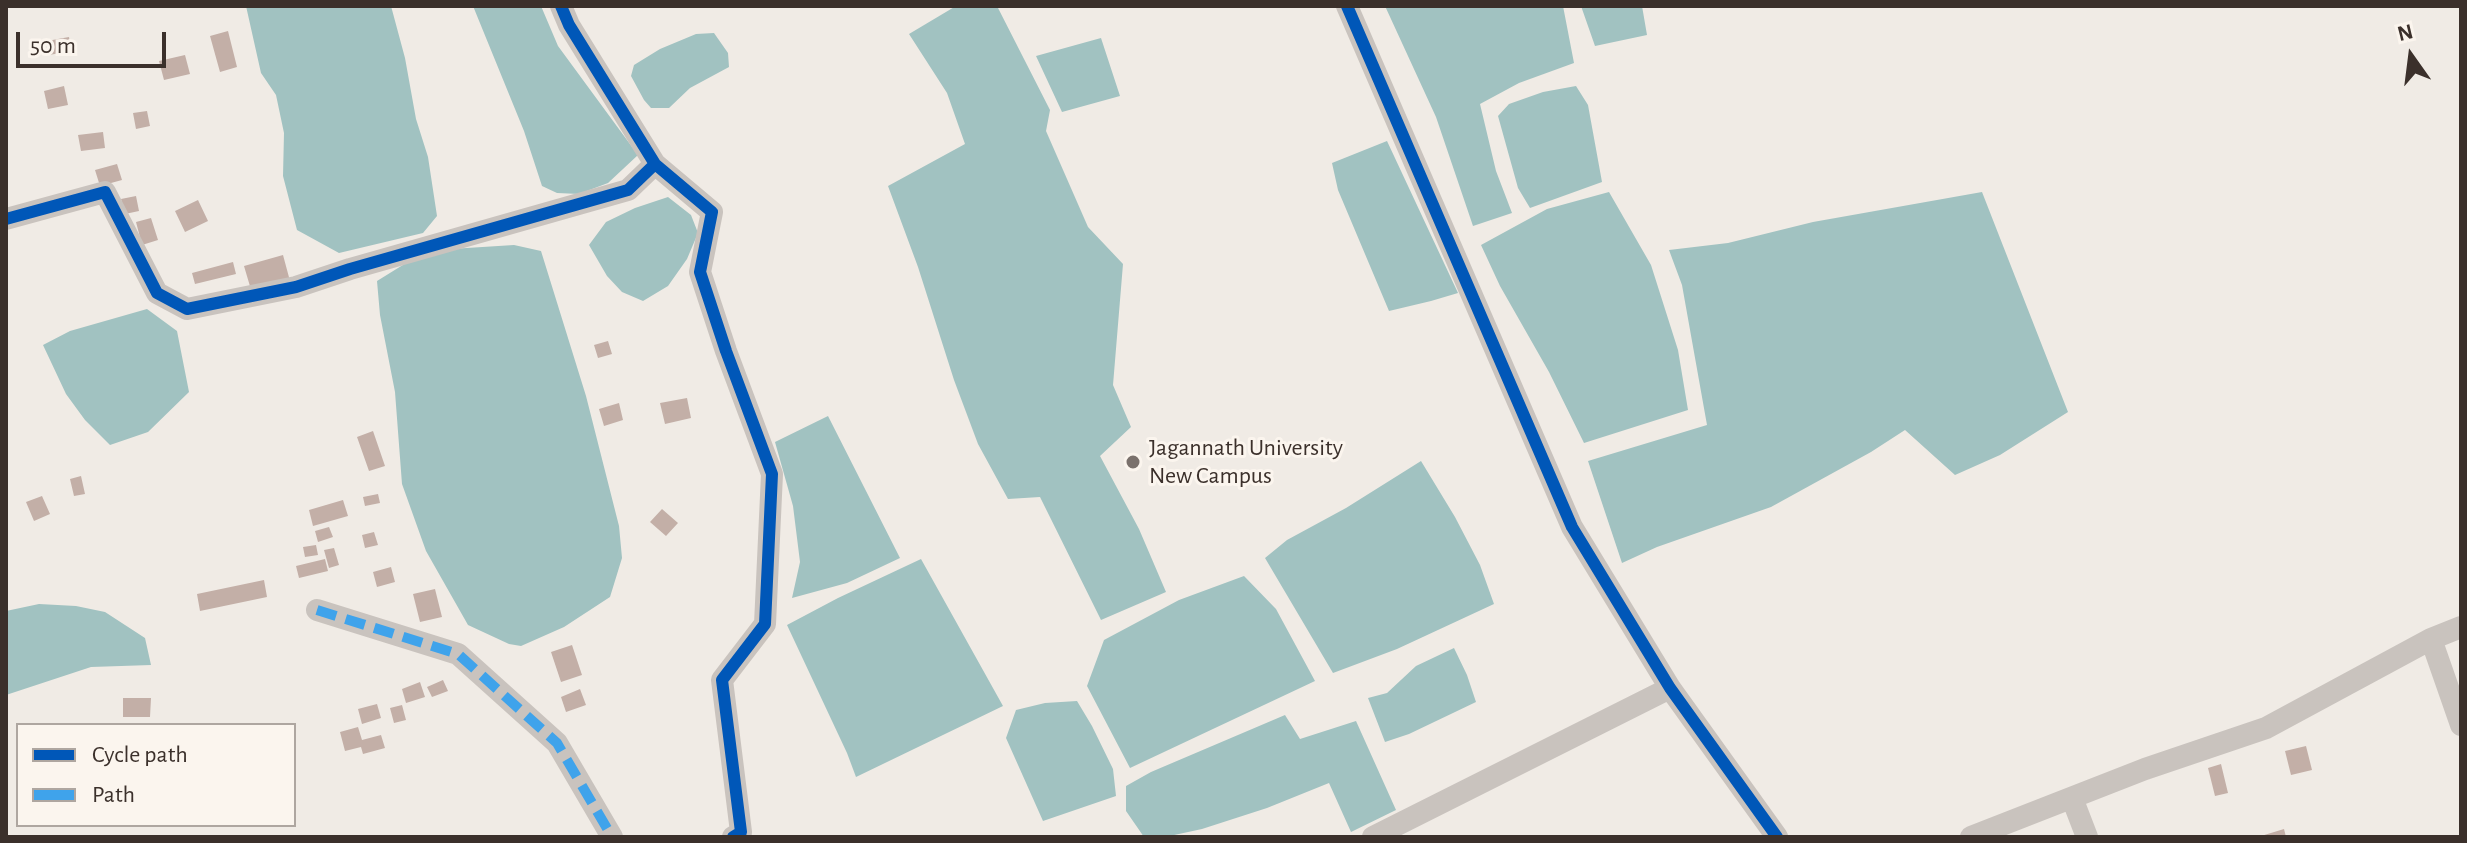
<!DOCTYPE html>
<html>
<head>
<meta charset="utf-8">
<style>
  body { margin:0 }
  #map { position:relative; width:2467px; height:843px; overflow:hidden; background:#f0ebe5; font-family:"Alegreya Sans",sans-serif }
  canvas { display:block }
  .frame { position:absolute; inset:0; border:8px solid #3b302b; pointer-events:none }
  .legend { position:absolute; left:16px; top:723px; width:280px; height:104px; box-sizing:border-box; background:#fbf5ee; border:2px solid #aea6a0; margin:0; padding:10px 14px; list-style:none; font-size:24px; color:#3b302b }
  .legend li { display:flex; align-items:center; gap:16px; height:40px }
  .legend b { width:40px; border:2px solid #aea6a0 }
  .north { position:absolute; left:2371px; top:16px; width:80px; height:80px; -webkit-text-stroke:6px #fbf5ee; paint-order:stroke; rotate:346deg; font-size:22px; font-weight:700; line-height:32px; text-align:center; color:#3b302b }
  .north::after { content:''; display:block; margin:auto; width:28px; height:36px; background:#3b302b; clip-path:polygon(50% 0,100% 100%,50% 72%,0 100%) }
  .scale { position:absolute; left:16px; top:32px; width:150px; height:36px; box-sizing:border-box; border:4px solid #3b302b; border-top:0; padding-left:10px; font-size:24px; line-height:28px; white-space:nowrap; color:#3b302b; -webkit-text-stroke:6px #fbf5ee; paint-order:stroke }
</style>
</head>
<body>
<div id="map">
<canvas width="2467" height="843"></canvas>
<div class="frame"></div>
<ul class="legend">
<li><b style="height:10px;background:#0057b8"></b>Cycle path</li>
<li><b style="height:10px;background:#3fa3eb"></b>Path</li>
</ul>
<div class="north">N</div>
<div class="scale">50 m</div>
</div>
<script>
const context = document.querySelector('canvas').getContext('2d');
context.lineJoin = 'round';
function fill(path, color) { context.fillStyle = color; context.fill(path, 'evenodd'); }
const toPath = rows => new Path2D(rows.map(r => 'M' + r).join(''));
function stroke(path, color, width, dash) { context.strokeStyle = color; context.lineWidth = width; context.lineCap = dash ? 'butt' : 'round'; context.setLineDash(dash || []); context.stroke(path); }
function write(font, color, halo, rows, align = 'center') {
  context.font = font + ' "Alegreya Sans",sans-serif'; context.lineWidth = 6; context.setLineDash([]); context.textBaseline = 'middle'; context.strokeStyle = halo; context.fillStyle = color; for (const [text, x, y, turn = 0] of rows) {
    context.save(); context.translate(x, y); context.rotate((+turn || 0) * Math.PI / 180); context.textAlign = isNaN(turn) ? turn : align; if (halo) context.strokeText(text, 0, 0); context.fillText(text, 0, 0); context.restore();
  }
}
const water = toPath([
  [246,6,391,6,405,58,416,119,428,157,437,216,423,233,339,253,297,230,283,176,284,133,276,95,261,73],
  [473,6,541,6,558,46,638,155,608,183,579,194,557,193,542,186,524,131],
  [956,6,997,6,1050,110,1046,131,1088,227,1123,264,1113,385,1131,427,1100,456,1139,529,1166,592,1101,620,1040,497,1008,499,978,444,954,380,918,267,888,186,965,144,947,93,909,34],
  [1385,6,1563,6,1574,63,1519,83,1480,104,1496,171,1512,213,1473,226,1436,117],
  [1581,6,1642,6,1647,35,1595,46],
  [714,33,728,53,729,67,690,88,669,108,651,108,644,100,631,76,634,65,660,49,696,34],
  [1101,38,1120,96,1062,112,1036,56],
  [1576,86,1588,105,1602,182,1530,208,1518,188,1498,116,1509,104,1543,92],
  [1387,141,1458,293,1431,301,1389,311,1338,190,1332,163],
  [1609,192,1651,265,1678,350,1688,410,1584,443,1549,372,1500,286,1481,245,1547,209],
  [1982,192,2068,412,2000,455,1955,475,1905,430,1871,452,1771,507,1657,547,1622,563,1588,461,1707,425,1682,285,1669,250,1728,243,1813,222],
  [668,197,691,215,698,233,687,259,668,286,643,301,622,292,607,276,589,245,606,222,635,208],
  [514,245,541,251,586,396,619,526,622,558,610,597,564,627,521,646,509,644,468,625,426,551,402,484,395,392,380,315,377,281,419,255,451,249],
  [147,309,177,331,189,392,148,432,110,445,85,420,66,394,43,345,70,331],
  [828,416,900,558,847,583,792,598,800,562,793,506,775,442],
  [1421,461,1455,517,1480,565,1494,604,1397,649,1333,673,1265,558,1287,540,1346,508],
  [921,559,1003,706,856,777,847,753,787,625,838,598],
  [1244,576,1276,609,1315,681,1130,768,1087,686,1104,640,1179,600],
  [39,604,76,606,105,612,145,638,151,665,91,667,6,695,6,611],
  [1454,648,1467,675,1476,702,1409,734,1385,742,1368,698,1387,693,1416,666],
  [1077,701,1092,726,1113,769,1116,796,1043,821,1006,738,1016,710,1045,703],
  [1285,715,1300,739,1356,721,1396,810,1351,832,1329,783,1267,808,1202,829,1165,837,1144,837,1126,811,1126,786,1151,772]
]);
const building = toPath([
  [228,31,237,67,220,72,210,36],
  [69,37,71,51,49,55,47,41],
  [185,55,190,74,164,80,159,61],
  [64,86,68,105,48,109,44,91],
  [147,111,150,126,136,129,133,113],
  [103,132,105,148,81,151,78,135],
  [117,164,122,180,100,186,95,170],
  [136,196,139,211,125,214,121,199],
  [198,200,208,221,185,232,175,211],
  [151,218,158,240,142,245,136,222],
  [283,255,290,281,252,293,244,266],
  [233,262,236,274,195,284,192,273],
  [608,341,612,354,598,358,594,345],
  [687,398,691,418,665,424,660,403],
  [619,403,623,420,604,426,599,409],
  [373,431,385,466,369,471,357,437],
  [81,476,85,494,74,496,70,479],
  [378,494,380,503,365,506,363,497],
  [42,496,50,514,34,521,26,502],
  [343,500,348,516,313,526,309,510],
  [662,509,678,523,666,536,650,522],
  [329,527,333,537,318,542,315,531],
  [374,532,378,545,365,548,362,535],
  [316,545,318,555,305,557,303,547],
  [334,548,339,565,329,568,324,550],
  [325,559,328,571,299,578,296,566],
  [391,567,395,582,377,587,373,572],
  [264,580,267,597,200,611,197,594],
  [435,589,442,617,420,622,413,594],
  [572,645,582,675,561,682,551,652],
  [443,680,448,691,432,697,427,687],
  [420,682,425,697,406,703,402,689],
  [580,689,586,705,566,712,561,697],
  [123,698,151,698,150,717,123,717],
  [377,704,381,718,362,724,358,709],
  [402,705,406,720,394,723,390,708],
  [358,727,362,740,381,735,385,748,363,754,361,747,345,751,340,732],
  [2306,746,2312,770,2291,775,2285,751],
  [2221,764,2228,793,2215,796,2208,768],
  [2284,829,2286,837,2261,837,2261,836]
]);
const minor = toPath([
  [1347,6,1572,527,1670,688,1777,837],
  [655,164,712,212,700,272,726,351,772,474,765,624,722,680,741,832,733,837],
  [6,219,105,192,157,293,187,309,296,287,350,269,628,190,655,164,569,25,561,6],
  [317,610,458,654,557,743,612,837],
  [2461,627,2431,639,2461,725],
  [2072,798,2087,837],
  [1373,837,1670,688],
  [1971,837,2145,769,2266,728,2431,639]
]);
const quiet = toPath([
  [317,610,458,654,557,743,612,837]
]);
const cycleway = toPath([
  [1347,6,1572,527,1670,688,1777,837],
  [655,164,712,212,700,272,726,351,772,474,765,624,722,680,741,832,733,837],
  [6,219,105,192,157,293,187,309,296,287,350,269,628,190,655,164,569,25,561,6]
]);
const markers = [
  [1133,462,8,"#7a716c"]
];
const poiNames = [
  ["Jagannath University",1149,448],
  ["New Campus",1149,476]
];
fill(water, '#a1c2c1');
fill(building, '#c3afa7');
stroke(minor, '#c9c3be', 22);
stroke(quiet, '#3fa3eb', 10, [20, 10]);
stroke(cycleway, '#0057b8', 12);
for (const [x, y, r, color] of markers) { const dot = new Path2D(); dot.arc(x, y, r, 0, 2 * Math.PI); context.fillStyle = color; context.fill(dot); stroke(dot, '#fbf5ee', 3); }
write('24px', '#3b302b', '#fbf5ee', poiNames, 'left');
</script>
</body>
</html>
